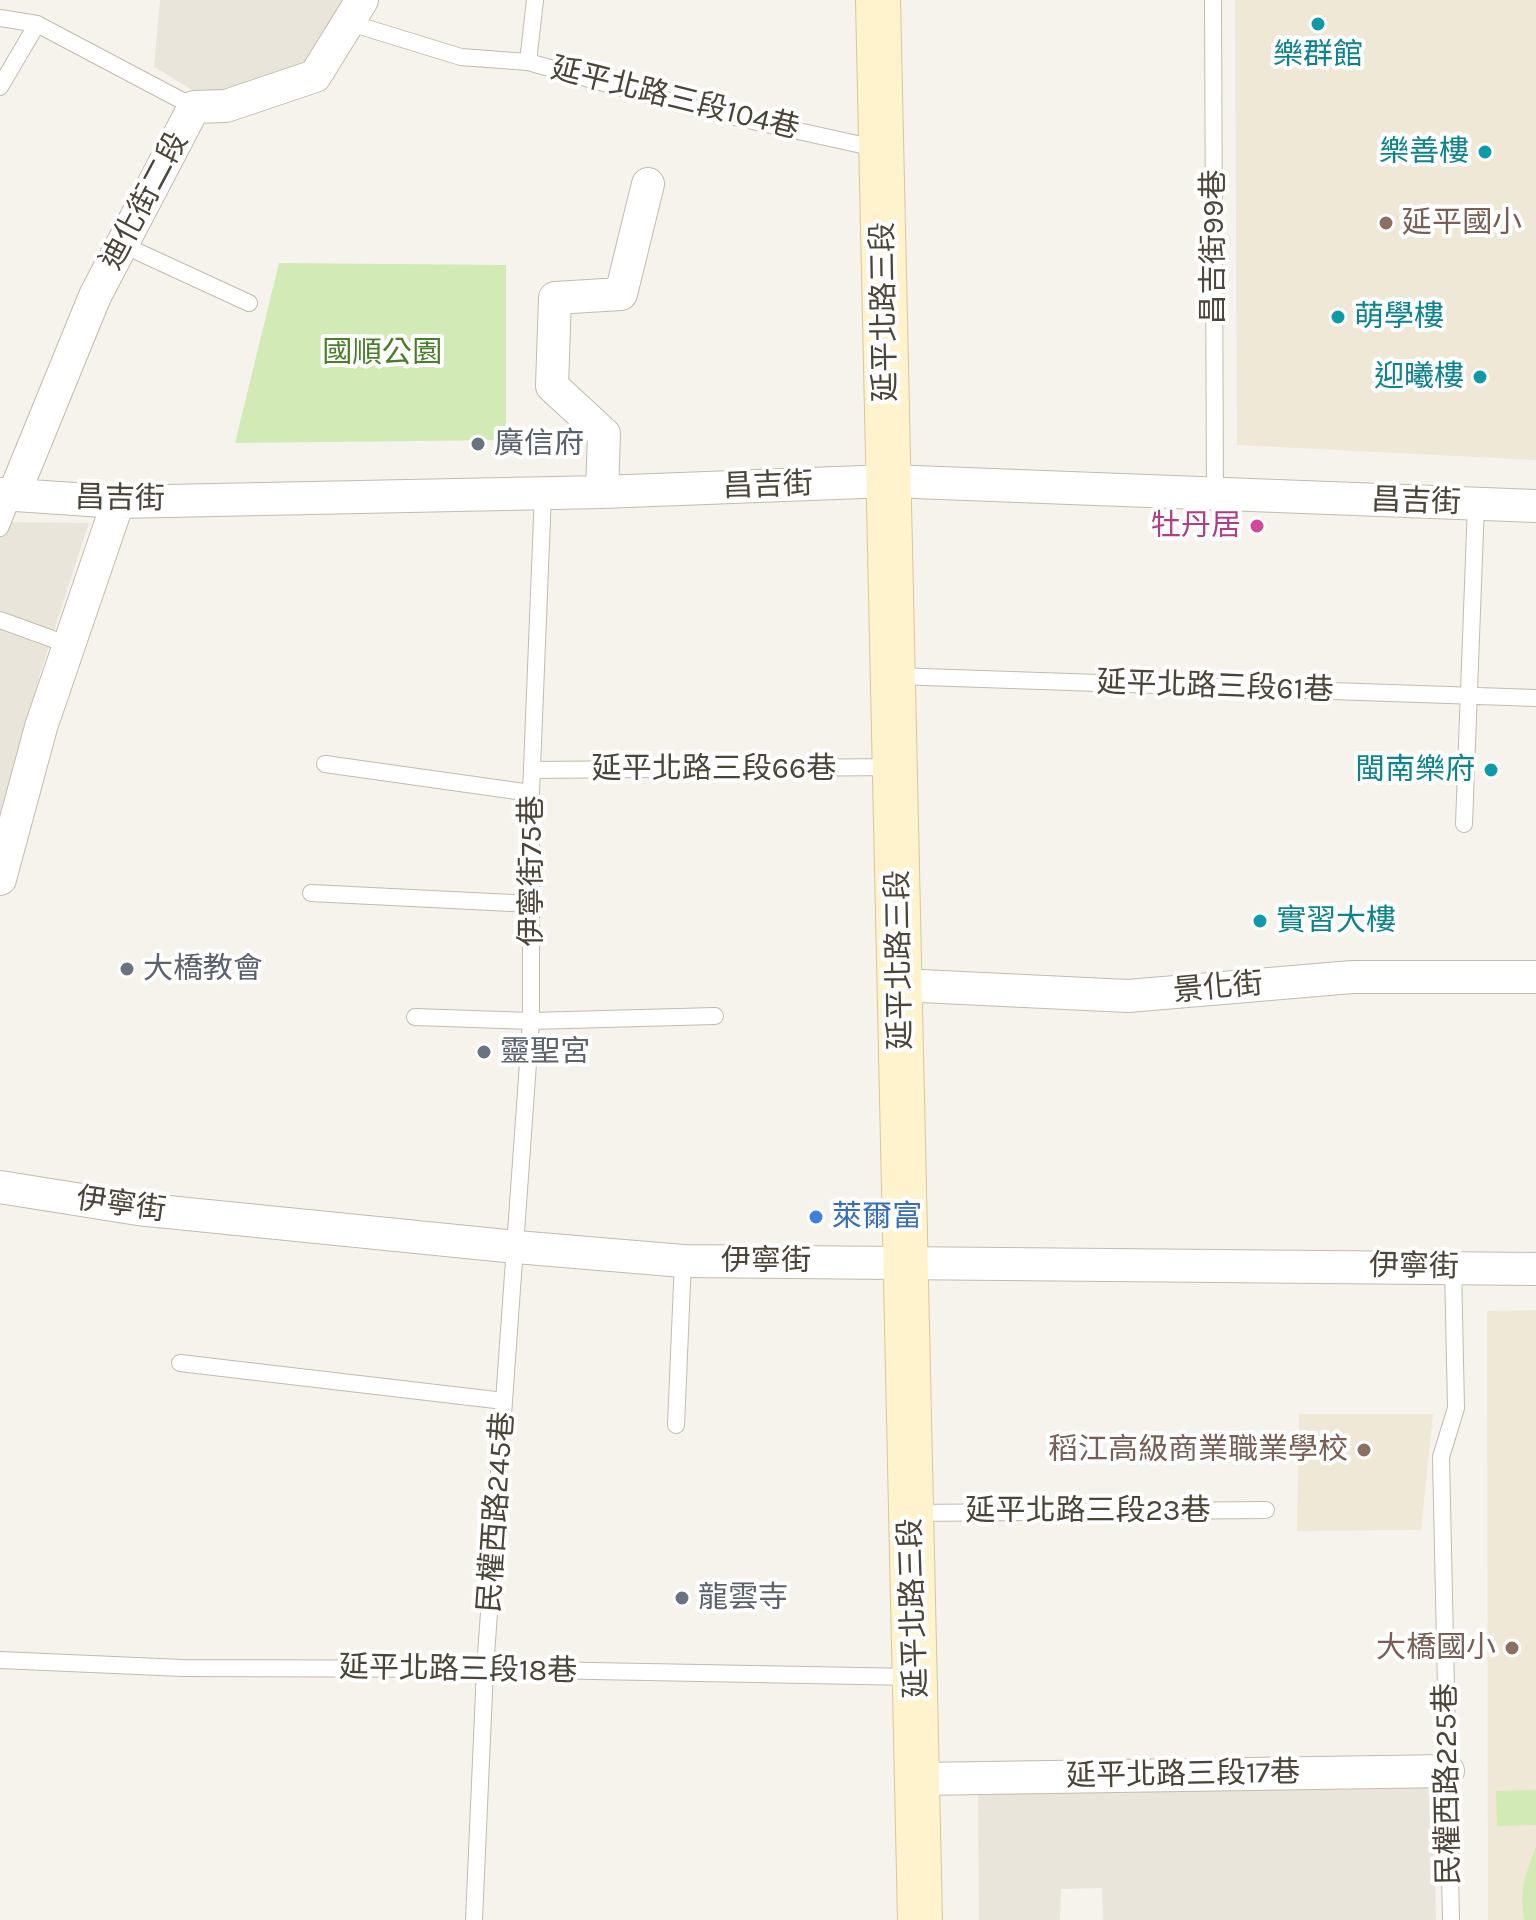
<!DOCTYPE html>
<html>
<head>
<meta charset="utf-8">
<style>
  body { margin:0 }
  canvas { display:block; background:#f6f3ec }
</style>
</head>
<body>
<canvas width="1536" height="1920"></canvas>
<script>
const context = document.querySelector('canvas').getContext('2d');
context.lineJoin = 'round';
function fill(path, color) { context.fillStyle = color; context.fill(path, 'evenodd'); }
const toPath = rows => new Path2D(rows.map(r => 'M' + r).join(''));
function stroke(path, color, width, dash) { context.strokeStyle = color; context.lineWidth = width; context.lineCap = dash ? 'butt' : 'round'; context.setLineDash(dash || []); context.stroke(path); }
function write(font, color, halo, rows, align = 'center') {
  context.font = font + ' Karla,"Noto Sans TC",sans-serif'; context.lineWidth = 8; context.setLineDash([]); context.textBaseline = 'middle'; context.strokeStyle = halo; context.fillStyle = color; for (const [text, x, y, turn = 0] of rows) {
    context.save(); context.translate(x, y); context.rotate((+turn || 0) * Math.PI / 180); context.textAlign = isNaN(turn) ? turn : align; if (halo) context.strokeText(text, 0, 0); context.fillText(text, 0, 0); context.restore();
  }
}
const residential = toPath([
  [160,0,348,0,310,66,239,92,201,95,154,67],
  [0,522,89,523,40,674,0,848],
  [1433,1786,1436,1920,1103,1920,1102,1888,1061,1889,1060,1920,979,1920,978,1793]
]);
const education = toPath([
  [1235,0,1536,0,1536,460,1237,445],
  [1536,1310,1536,1920,1488,1920,1487,1311],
  [1299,1414,1433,1414,1421,1530,1297,1531]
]);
const green = toPath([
  [279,263,506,265,506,440,235,443],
  [1536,1790,1536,1825,1497,1826,1496,1791],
  [1536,1847,1536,1920,1524,1920,1522,1897,1524,1880]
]);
const lane = toPath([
  [535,0,528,62,698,109,880,149],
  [1213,0,1215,495],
  [0,18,37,24,194,107],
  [347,22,461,57,528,62],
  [0,87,37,24],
  [121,244,249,303],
  [0,528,14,494],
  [0,620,69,645],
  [895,676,1536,698],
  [325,764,531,793],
  [532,770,894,767],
  [1464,824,1476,504],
  [311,893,532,904],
  [415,1017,531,1021,715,1016],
  [180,1363,504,1401],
  [676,1425,683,1261],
  [911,1513,1266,1510],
  [0,1660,182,1668,485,1669,914,1677],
  [474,1920,485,1669,531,1021,531,793,543,493],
  [1451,1920,1441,1457,1456,1408,1453,1267]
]);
const street = toPath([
  [602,492,604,434,552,386,555,298,621,294,648,184],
  [0,494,118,502,602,492,889,481,1536,506],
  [14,494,95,296,194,107,226,106,315,76,362,0],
  [0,879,41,727,118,502],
  [900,985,1128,996,1352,977,1536,977],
  [0,1187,138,1209,516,1247,683,1261,1536,1269],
  [918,1779,1448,1771]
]);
const secondary = toPath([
  [878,0,920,1920]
]);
const markers = [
  [1318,24,8,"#0f9aa8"],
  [1485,152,8,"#0f9aa8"],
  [1386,223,8,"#8d6e63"],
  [1338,317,8,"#0f9aa8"],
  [1480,377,8,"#0f9aa8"],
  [478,444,8,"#6b7280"],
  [1257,526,8,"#d1479c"],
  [1491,770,8,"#0f9aa8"],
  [1260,921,8,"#0f9aa8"],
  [127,969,8,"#6b7280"],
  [484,1052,8,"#6b7280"],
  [816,1217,8,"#3f7fe0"],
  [1364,1450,8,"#8d6e63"],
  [682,1598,8,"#6b7280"],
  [1512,1648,8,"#8d6e63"]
];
const cultureNames = [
  ["樂群館",1318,55,"center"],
  ["樂善樓",1469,152],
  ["萌學樓",1354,317,"left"],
  ["迎曦樓",1464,377],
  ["閩南樂府",1475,770],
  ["實習大樓",1276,921,"left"]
];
const streetNames = [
  ["延平北路三段104巷",675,99,14],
  ["迪化街二段",145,201,-62],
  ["昌吉街99巷",1214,247,-90],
  ["延平北路三段",885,312,-91],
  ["昌吉街",768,486,-2],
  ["昌吉街",120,499,1],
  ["昌吉街",1416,502,2],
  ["延平北路三段61巷",1215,687,2],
  ["延平北路三段66巷",714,769],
  ["伊寧街75巷",532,871,-90],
  ["延平北路三段",900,960,-91],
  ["景化街",1218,988,-5],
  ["伊寧街",121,1205,8],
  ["伊寧街",766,1261],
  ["伊寧街",1414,1267,1],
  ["延平北路三段23巷",1088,1511],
  ["民權西路245巷",497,1512,-86],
  ["延平北路三段",914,1608,-92],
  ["延平北路三段18巷",458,1670,1],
  ["延平北路三段17巷",1183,1775,-1],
  ["民權西路225巷",1448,1784,-91]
];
const educationNames = [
  ["延平國小",1402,223,"left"],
  ["稻江高級商業職業學校",1348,1450],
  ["大橋國小",1496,1648]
];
const parkNames = [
  ["國順公園",382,353]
];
const worshipNames = [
  ["廣信府",494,444],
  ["大橋教會",143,969],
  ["靈聖宮",500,1052],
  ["龍雲寺",698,1598]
];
const hotelNames = [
  ["牡丹居",1241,526]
];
const shopNames = [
  ["萊爾富",832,1217]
];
fill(residential, '#eae5da');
fill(education, '#efe8d6');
fill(green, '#d2eab5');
stroke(lane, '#c2bbae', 18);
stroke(street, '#c2bbae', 34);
stroke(secondary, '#d6c79b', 46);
stroke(lane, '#fff', 16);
stroke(street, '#fff', 32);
stroke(secondary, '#fff3cd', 44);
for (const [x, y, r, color] of markers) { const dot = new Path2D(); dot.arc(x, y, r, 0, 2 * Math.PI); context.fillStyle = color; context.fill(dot); stroke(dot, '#fff', 3); }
write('30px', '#0d838f', '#fff', cultureNames, 'right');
write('30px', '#4b4439', '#fff', streetNames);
write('30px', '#785e54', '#fff', educationNames, 'right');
write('30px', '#4a7f2a', '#fff', parkNames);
write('30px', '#5b616d', '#fff', worshipNames, 'left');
write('30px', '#b23c85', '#fff', hotelNames, 'right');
write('30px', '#366cbe', '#fff', shopNames, 'left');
</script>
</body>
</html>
